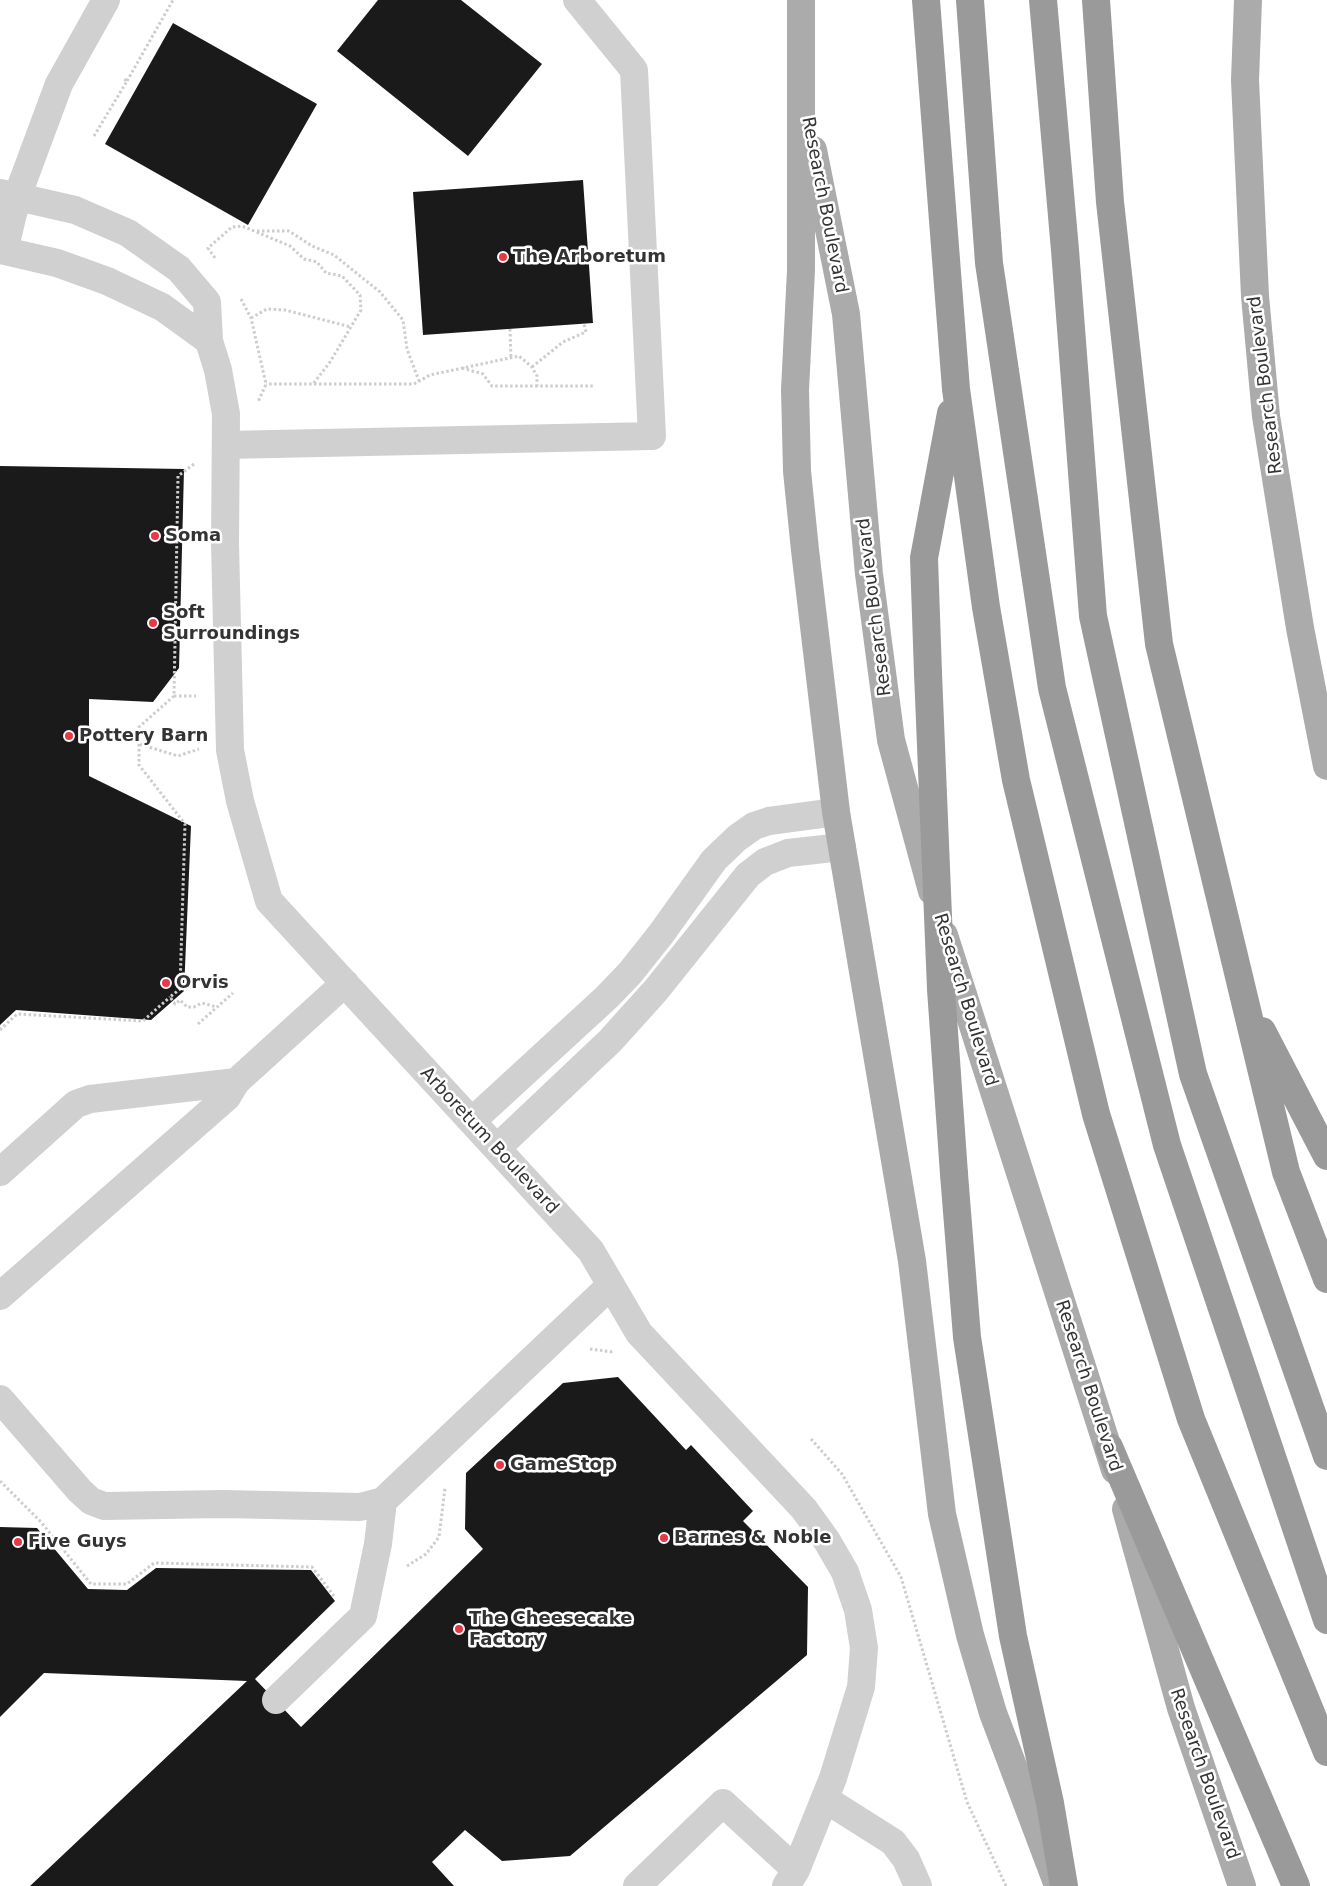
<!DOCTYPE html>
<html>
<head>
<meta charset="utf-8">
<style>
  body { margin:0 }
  canvas { display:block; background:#fff }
</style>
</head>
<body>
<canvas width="1327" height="1886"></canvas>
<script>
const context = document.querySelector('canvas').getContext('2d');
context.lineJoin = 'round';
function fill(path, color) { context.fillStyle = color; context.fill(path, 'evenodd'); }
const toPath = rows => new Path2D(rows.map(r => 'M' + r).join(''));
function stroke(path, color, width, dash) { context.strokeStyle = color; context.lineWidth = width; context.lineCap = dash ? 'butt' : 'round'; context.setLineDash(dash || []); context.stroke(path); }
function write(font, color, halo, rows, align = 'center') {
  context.font = font + ' "DejaVu Sans",sans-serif'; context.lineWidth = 5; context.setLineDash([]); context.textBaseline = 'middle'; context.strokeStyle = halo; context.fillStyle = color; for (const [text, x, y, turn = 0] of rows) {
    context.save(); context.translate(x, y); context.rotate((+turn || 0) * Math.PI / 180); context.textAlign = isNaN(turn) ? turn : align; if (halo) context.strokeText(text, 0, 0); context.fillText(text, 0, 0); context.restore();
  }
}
const building = toPath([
  [378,0,461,0,542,64,468,156,337,51],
  [173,23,317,104,248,225,105,144],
  [583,180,593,323,423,335,413,192],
  [0,466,184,469,179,668,153,702,89,699,89,776,191,826,184,991,151,1020,16,1010,0,1025],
  [618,1377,686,1450,691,1445,753,1511,743,1521,808,1587,807,1655,570,1856,502,1861,465,1830,432,1862,454,1886,30,1886,247,1681,44,1673,0,1717,0,1527,37,1528,88,1589,127,1590,156,1568,311,1570,335,1601,255,1679,301,1727,483,1549,465,1529,466,1473,563,1383]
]);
const path = toPath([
  [127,81,173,0],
  [94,136,127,81,124,79],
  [257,231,289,231,312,246,334,255,380,292,403,320,407,349,419,381],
  [215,258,208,248,232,227,242,226,290,246,304,259,317,262,326,273,342,276,360,295,361,310,330,362,313,384,266,384],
  [241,299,251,318,266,384,258,402],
  [251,318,267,309,285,310,351,327],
  [510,329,511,358],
  [532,367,563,342,586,332,584,324],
  [462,368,483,374,492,386,537,386],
  [314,384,414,384,430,375,519,356,532,367,537,376,537,386,594,386],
  [194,464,178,476,174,696,196,696],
  [174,696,139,727,139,744,178,756,199,749],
  [89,733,139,736],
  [139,744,139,765,185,824,180,989,170,997,175,1004,180,1000,187,1007,194,1007,202,1003,217,1007],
  [198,1024,233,993],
  [0,1030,17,1014,143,1021,170,997],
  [590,1349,613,1352],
  [811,1439,842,1474,901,1577,967,1802,1006,1886],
  [0,1481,41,1522,91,1584,127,1584,154,1563,312,1567,334,1596],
  [407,1566,426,1554,439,1537,445,1488]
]);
const minor = toPath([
  [0,193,75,210,128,233,179,269,207,302,209,341,218,370,226,414,225,543,230,750,240,801,269,901,591,1251,639,1333,804,1509,827,1541,845,1572,858,1610,864,1648,861,1687,833,1778,796,1870,786,1886],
  [0,250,57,263,107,281,162,307,209,341],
  [4,251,17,197,59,84,106,0],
  [226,445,652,436,634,70,577,0],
  [472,1121,607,997,630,973,661,934,714,860,737,838,754,826,769,821,836,812],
  [497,1148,610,1041,656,990,748,875,765,862,788,853,842,847],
  [0,1172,76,1104,90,1099,236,1082],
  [0,1296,227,1097,236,1082,345,983],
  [0,1399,80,1491,91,1501,104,1506,224,1504,360,1507,383,1501,611,1285],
  [276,1700,363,1616,378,1544,383,1501],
  [825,1799,893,1842,906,1859,918,1886],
  [637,1886,723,1803,796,1870]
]);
const major = toPath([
  [801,0,801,270,795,390,797,471,805,550,836,812,912,1261,942,1514,970,1635,993,1713,1056,1880],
  [1248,0,1245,80,1255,296,1266,416,1300,628,1327,766],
  [813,150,846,314,869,574,891,740,932,891],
  [944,935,1115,1470],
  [1126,1509,1181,1708,1242,1886]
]);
const highway = toPath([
  [926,0,956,389,986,607,1016,780,1096,1114,1191,1419,1327,1752],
  [970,0,989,263,1052,688,1167,1145,1327,1620],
  [1043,0,1065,250,1093,616,1193,1074,1327,1456],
  [1096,0,1110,202,1159,644,1286,1172,1327,1279],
  [928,673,924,558,951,413],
  [1262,1031,1327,1156],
  [954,1174,967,1337,1013,1636,1050,1803,1064,1886],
  [1109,1447,1296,1886]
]);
const highwayBridge = toPath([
  [928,673,941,989,954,1174]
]);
const markers = [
  [503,257,5,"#e63946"],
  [155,536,5,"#e63946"],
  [153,623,5,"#e63946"],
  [69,736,5,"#e63946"],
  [166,983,5,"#e63946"],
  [500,1465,5,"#e63946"],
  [664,1538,5,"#e63946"],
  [18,1542,5,"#e63946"],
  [459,1629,5,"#e63946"]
];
const streetNames = [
  ["Research Boulevard",824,205,79],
  ["Research Boulevard",1266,385,-97],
  ["Research Boulevard",875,607,-97],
  ["Research Boulevard",965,1000,73],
  ["Arboretum Boulevard",489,1141,47],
  ["Research Boulevard",1088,1386,72],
  ["Research Boulevard",1204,1774,71]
];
const poiNames = [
  ["The Arboretum",513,257],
  ["Soma",165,536],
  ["Soft",163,613],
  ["Surroundings",163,634],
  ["Pottery Barn",79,736],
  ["Orvis",176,983],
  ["GameStop",510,1465],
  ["Barnes & Noble",674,1538],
  ["Five Guys",28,1542],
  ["The Cheesecake",469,1619],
  ["Factory",469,1640]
];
fill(building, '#1a1a1a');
stroke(path, '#cdcdcd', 3, [2.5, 2.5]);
stroke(minor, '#d0d0d0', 28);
stroke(major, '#ababab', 28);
stroke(highway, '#9a9a9a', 28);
stroke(highwayBridge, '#9a9a9a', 28);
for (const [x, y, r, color] of markers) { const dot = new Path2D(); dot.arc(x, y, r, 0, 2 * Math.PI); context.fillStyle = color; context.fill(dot); stroke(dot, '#fff', 2); }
write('18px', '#333', '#fff', streetNames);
write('bold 18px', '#333', '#fff', poiNames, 'left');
</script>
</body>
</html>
